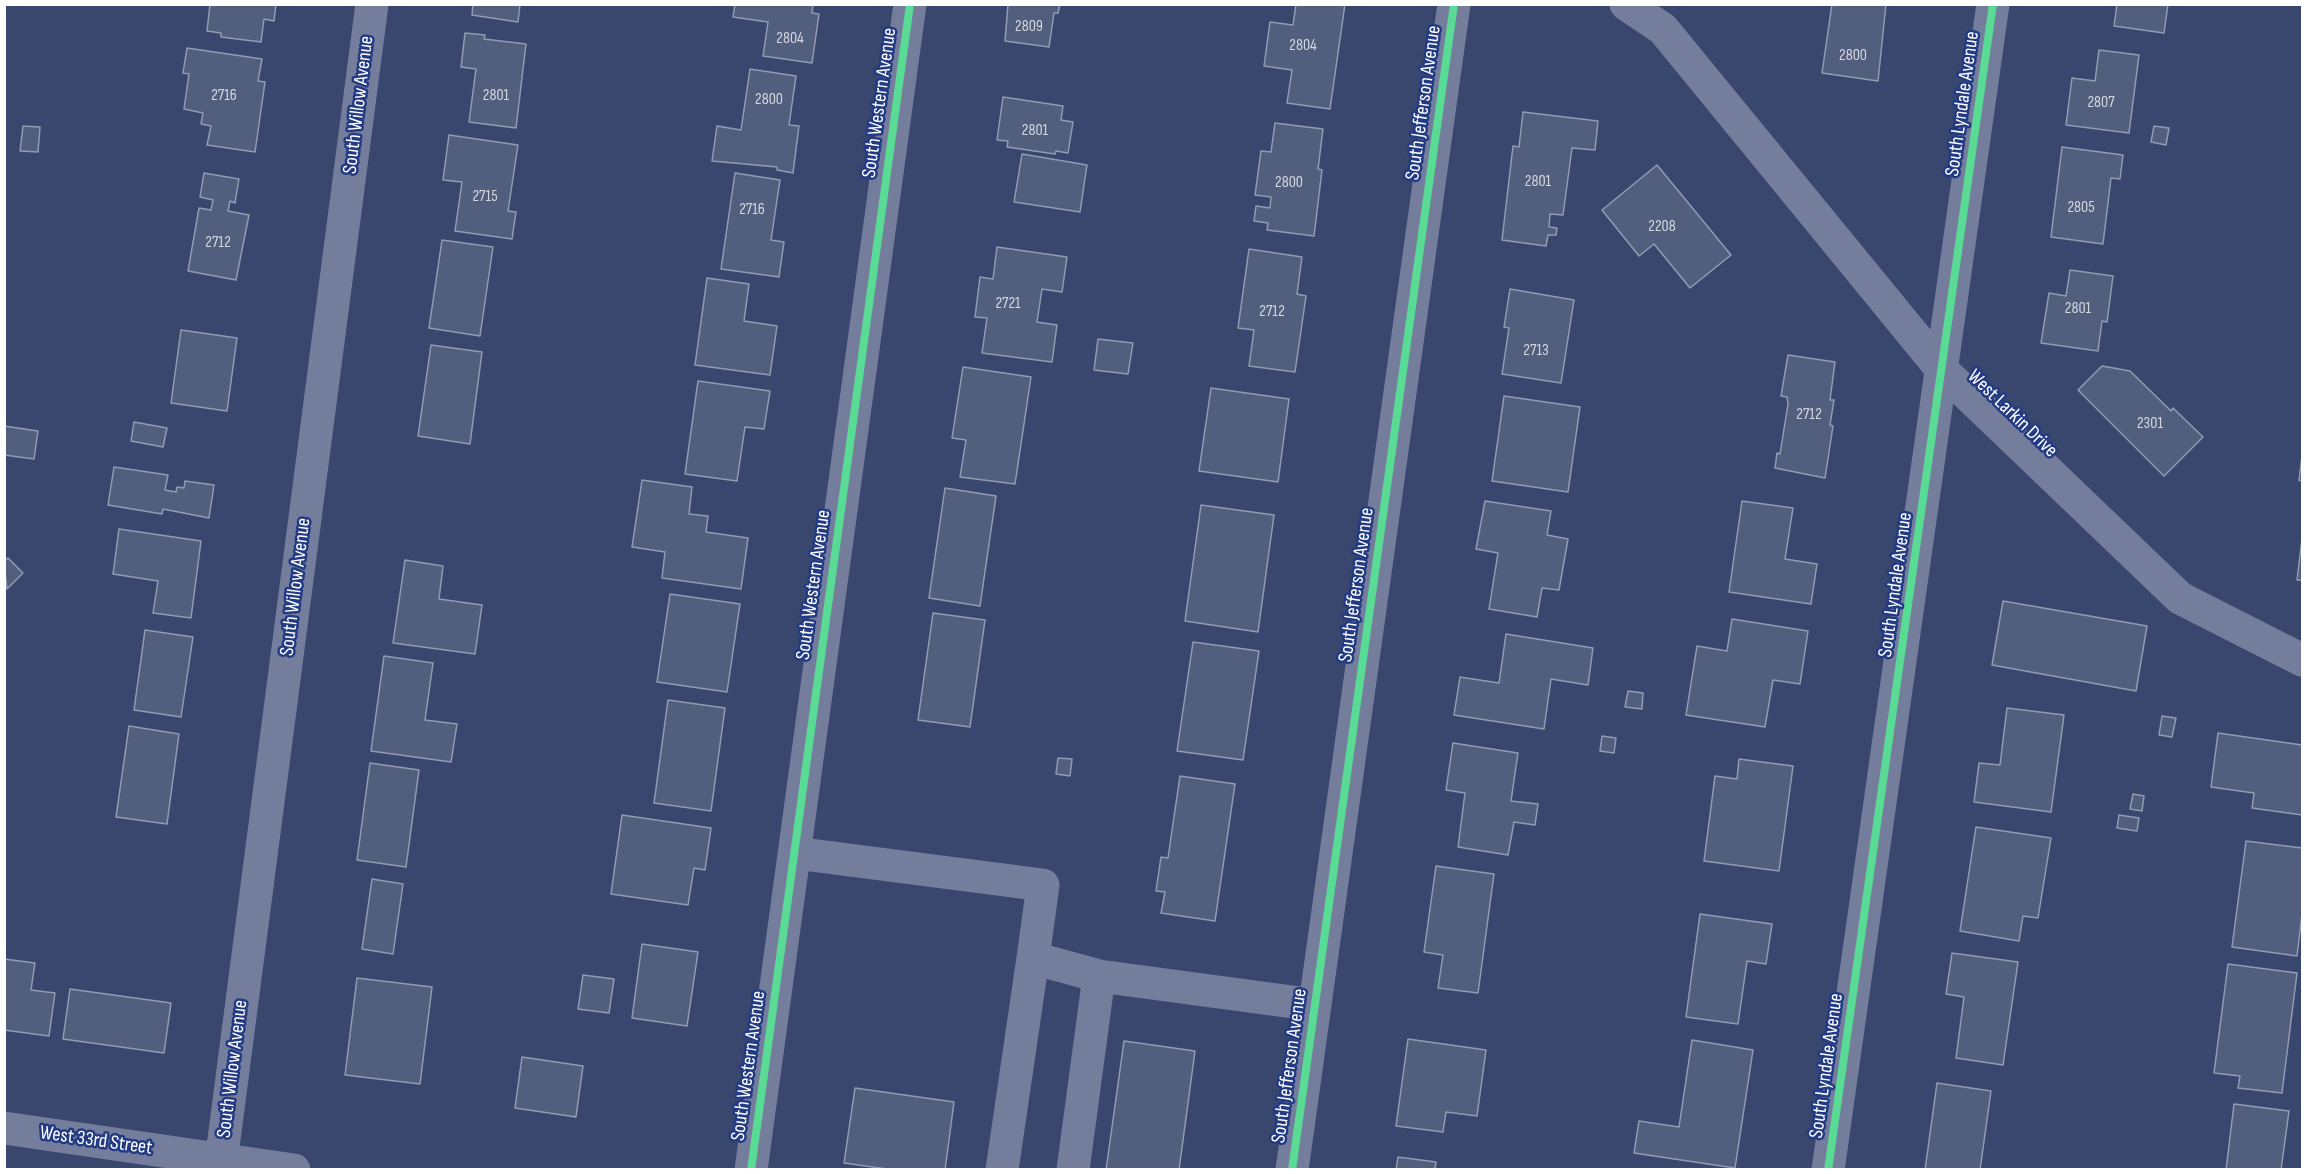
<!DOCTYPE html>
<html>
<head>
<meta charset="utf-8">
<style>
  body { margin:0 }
  #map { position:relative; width:2307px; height:1174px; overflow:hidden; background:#39466e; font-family:"Sofia Sans Condensed",sans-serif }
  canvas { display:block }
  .frame { position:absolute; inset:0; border:6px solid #fff; pointer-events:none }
</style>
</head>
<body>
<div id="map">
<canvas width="2307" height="1174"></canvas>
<div class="frame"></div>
</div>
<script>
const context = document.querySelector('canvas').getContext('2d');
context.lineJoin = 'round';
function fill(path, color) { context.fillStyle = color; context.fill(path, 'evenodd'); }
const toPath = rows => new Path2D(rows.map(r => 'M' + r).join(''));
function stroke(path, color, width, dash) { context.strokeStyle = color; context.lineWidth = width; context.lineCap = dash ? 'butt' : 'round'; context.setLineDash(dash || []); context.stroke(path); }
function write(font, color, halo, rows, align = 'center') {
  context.font = font + ' "Sofia Sans Condensed",sans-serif'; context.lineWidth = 5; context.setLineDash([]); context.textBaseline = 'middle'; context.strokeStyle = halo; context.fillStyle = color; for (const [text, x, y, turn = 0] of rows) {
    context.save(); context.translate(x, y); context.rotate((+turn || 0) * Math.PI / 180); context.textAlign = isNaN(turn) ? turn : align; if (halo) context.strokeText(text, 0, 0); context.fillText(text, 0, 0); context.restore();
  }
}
const building = toPath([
  [210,4,276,4,274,21,264,19,261,42,221,37,221,33,207,31,210,4],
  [473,4,520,4,518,22,472,15,473,4],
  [735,4,813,4,812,13,819,14,812,63,763,56,768,22,733,17,735,4],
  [1060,4,1058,13,1054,13,1049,47,1005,41,1008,4,1060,4],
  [1296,4,1345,4,1330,109,1287,103,1292,70,1264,66,1270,22,1293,25,1296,4],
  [1832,4,1886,4,1878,81,1822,73,1832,4],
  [2117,4,2168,4,2164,33,2114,26,2117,4],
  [465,33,485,35,484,39,526,44,516,128,469,122,476,69,461,67,465,33],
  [187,48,262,59,258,81,265,82,255,152,207,145,211,126,201,124,203,113,184,109,189,74,183,73,187,48],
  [2099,50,2139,55,2129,133,2066,125,2072,78,2095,81,2099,50],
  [750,69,796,76,789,125,799,126,793,173,777,170,777,167,712,161,717,126,741,130,750,69],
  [1003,97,1063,106,1061,120,1073,122,1068,153,1056,151,1055,154,1007,147,1008,141,997,140,1003,97],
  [1523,112,1598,121,1595,150,1572,148,1563,215,1550,214,1549,227,1557,228,1556,235,1548,235,1546,246,1502,240,1513,146,1519,147,1523,112],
  [1275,123,1323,129,1318,169,1322,170,1314,236,1267,230,1268,223,1254,221,1256,206,1270,208,1271,197,1255,195,1261,151,1271,152,1275,123],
  [23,126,40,127,38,152,20,151,23,126],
  [2154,126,2169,128,2166,145,2151,142,2154,126],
  [449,135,518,145,508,211,516,212,512,239,455,231,462,182,443,180,449,135],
  [2062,147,2123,155,2120,179,2111,178,2103,244,2051,237,2062,147],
  [1022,154,1087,165,1080,212,1014,202,1022,154],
  [1657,165,1731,255,1690,288,1654,244,1639,256,1602,210,1657,165],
  [204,173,239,179,235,203,230,201,228,211,249,215,236,280,188,271,199,208,211,210,213,200,200,197,204,173],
  [735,173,780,180,771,240,784,242,779,277,721,269,735,173],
  [442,240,493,247,480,336,429,328,442,240],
  [997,247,1067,257,1062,292,1042,289,1037,322,1057,325,1052,362,982,353,987,318,975,317,980,277,993,279,997,247],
  [1249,249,1302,257,1297,294,1306,296,1295,372,1249,366,1254,330,1238,328,1249,249],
  [2070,270,2113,276,2107,322,2102,321,2098,351,2041,343,2049,293,2066,296,2070,270],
  [707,278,749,284,744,321,777,326,770,375,695,365,707,278],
  [1510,289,1574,300,1561,383,1502,374,1509,328,1504,327,1510,289],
  [181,330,237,338,227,411,171,403,181,330],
  [1098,339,1133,343,1128,374,1094,370,1098,339],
  [431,345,482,352,470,444,418,436,431,345],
  [1788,355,1835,362,1830,400,1834,400,1830,425,1833,426,1825,478,1775,468,1777,453,1780,454,1788,404,1787,397,1781,396,1788,355],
  [2102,366,2130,371,2171,411,2173,408,2203,437,2164,476,2078,390,2102,366],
  [963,367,1031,377,1015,484,960,477,966,440,952,438,963,367],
  [698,381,770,391,764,429,745,427,737,481,685,474,698,381],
  [1211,388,1289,399,1278,482,1199,471,1211,388],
  [1504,396,1580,407,1568,492,1492,481,1504,396],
  [134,422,167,428,163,447,131,441,134,422],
  [4,426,38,431,34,459,4,455,4,426],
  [2302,456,2302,481,2299,480,2302,456],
  [114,467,168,475,165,490,176,492,177,487,184,488,185,481,214,485,209,518,163,509,162,514,108,505,114,467],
  [642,480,692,487,689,514,708,516,706,532,748,538,741,589,662,578,665,552,632,547,642,480],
  [945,488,996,496,980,606,929,598,945,488],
  [1485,501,1551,511,1547,535,1568,539,1559,590,1542,588,1537,617,1489,609,1498,553,1476,549,1485,501],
  [1742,501,1793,508,1785,559,1817,564,1811,604,1729,592,1742,501],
  [1201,505,1274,515,1258,632,1185,621,1201,505],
  [119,529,201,541,191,618,153,613,158,581,113,574,119,529],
  [2302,539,2302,580,2297,580,2302,539],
  [8,558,23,573,7,589,4,562,8,558],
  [405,560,443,566,439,599,482,605,475,654,393,643,405,560],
  [670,594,740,604,727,692,657,682,670,594],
  [2003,601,2147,626,2136,691,1992,665,2003,601],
  [933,613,985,620,970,727,918,720,933,613],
  [1732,619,1808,631,1800,684,1773,680,1765,727,1686,715,1697,646,1727,651,1732,619],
  [145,630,193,637,181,717,134,710,145,630],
  [1506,634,1593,648,1588,685,1551,679,1544,729,1454,715,1460,677,1499,683,1506,634],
  [1193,642,1259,651,1243,760,1177,751,1193,642],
  [384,656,433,663,425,720,457,724,451,762,371,751,384,656],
  [1628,691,1643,693,1642,709,1625,707,1628,691],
  [668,700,725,708,711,811,654,803,668,700],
  [2007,708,2064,715,2051,812,1974,802,1979,763,2000,765,2007,708],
  [2162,716,2176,718,2172,737,2159,735,2162,716],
  [129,726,179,734,167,824,116,817,129,726],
  [2218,733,2302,745,2302,815,2252,808,2254,793,2211,787,2218,733],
  [1602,736,1616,738,1614,753,1600,751,1602,736],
  [1453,743,1518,753,1511,801,1538,804,1535,825,1514,822,1508,855,1458,847,1465,793,1446,790,1453,743],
  [1058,758,1072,759,1070,776,1056,774,1058,758],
  [1739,759,1793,766,1779,871,1704,861,1715,776,1737,779,1739,759],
  [370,763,419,770,406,867,357,860,370,763],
  [1180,776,1235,784,1215,921,1161,913,1165,892,1156,891,1161,857,1168,858,1180,776],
  [2133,794,2144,796,2142,811,2130,809,2133,794],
  [622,815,711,828,705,870,694,868,688,905,611,894,622,815],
  [2119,815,2139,818,2137,831,2117,828,2119,815],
  [1976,827,2051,838,2038,918,2023,916,2019,941,1960,931,1976,827],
  [2246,841,2302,848,2302,914,2297,956,2232,947,2246,841],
  [1436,866,1494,874,1478,993,1438,988,1443,955,1424,952,1436,866],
  [372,879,403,884,393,954,362,949,372,879],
  [1700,914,1772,924,1766,964,1747,961,1738,1024,1686,1017,1700,914],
  [642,944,698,952,687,1026,632,1018,642,944],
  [1952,953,2018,962,2003,1065,1956,1058,1964,997,1946,994,1952,953],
  [4,959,35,963,31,990,55,993,49,1036,4,1030,4,959],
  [2228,964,2297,973,2282,1093,2238,1088,2240,1076,2214,1073,2228,964],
  [583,975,614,979,609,1013,578,1009,583,975],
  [357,978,432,987,420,1084,345,1075,357,978],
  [70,989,171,1003,164,1053,63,1039,70,989],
  [1408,1039,1486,1050,1477,1116,1446,1112,1443,1132,1396,1126,1408,1039],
  [1692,1040,1753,1050,1735,1168,1634,1153,1639,1121,1679,1127,1692,1040],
  [1124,1041,1195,1051,1179,1170,1106,1170,1124,1041],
  [522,1057,583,1066,576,1117,515,1108,522,1057],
  [1937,1083,1991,1091,1980,1170,1925,1170,1937,1083],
  [855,1088,954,1102,945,1170,894,1170,844,1163,855,1088],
  [2234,1104,2289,1111,2281,1170,2226,1170,2234,1104],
  [1398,1157,1436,1162,1435,1170,1396,1170,1398,1157]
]);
const minor = toPath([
  [1626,4,1663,29,1943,371,2180,598,2302,660],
  [795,853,1043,885,1033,958,1099,976,1315,1005],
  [4,1128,294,1170],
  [220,1170,372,4],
  [751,1170,910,4],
  [1002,1170,1033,958],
  [1073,1170,1099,976],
  [1292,1170,1454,4],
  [1828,1170,1993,4]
]);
const cycleway = toPath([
  [751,1170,910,4],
  [1292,1170,1454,4],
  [1828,1170,1993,4]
]);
const numberNames = [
  ["2809",1029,27],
  ["2804",790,39],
  ["2804",1303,46],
  ["2800",1853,56],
  ["2716",224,96],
  ["2801",496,96],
  ["2800",769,100],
  ["2807",2101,103],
  ["2801",1035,131],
  ["2801",1538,182],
  ["2800",1289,183],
  ["2715",485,197],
  ["2805",2081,208],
  ["2716",752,210],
  ["2208",1662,227],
  ["2712",218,243],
  ["2721",1008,304],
  ["2801",2078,309],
  ["2712",1272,312],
  ["2713",1536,351],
  ["2712",1809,415],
  ["2301",2150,424]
];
const streetNames = [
  ["South Western Avenue",880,103,-82],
  ["South Jefferson Avenue",1424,103,-82],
  ["South Lyndale Avenue",1963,104,-82],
  ["South Willow Avenue",359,105,-83],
  ["West Larkin Drive",2012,414,44],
  ["South Western Avenue",814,585,-82],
  ["South Jefferson Avenue",1357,585,-82],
  ["South Lyndale Avenue",1896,585,-82],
  ["South Willow Avenue",296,587,-83],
  ["South Western Avenue",749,1066,-82],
  ["South Jefferson Avenue",1290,1066,-82],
  ["South Lyndale Avenue",1827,1066,-82],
  ["South Willow Avenue",233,1069,-83],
  ["West 33rd Street",96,1141,8]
];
fill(building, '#525e7d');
stroke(building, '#939bb2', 1.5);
stroke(minor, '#747e9c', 33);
stroke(cycleway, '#5adb95', 8);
write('16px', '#d4d7de', null, numberNames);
write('20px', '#fff', '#233b84', streetNames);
</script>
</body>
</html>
